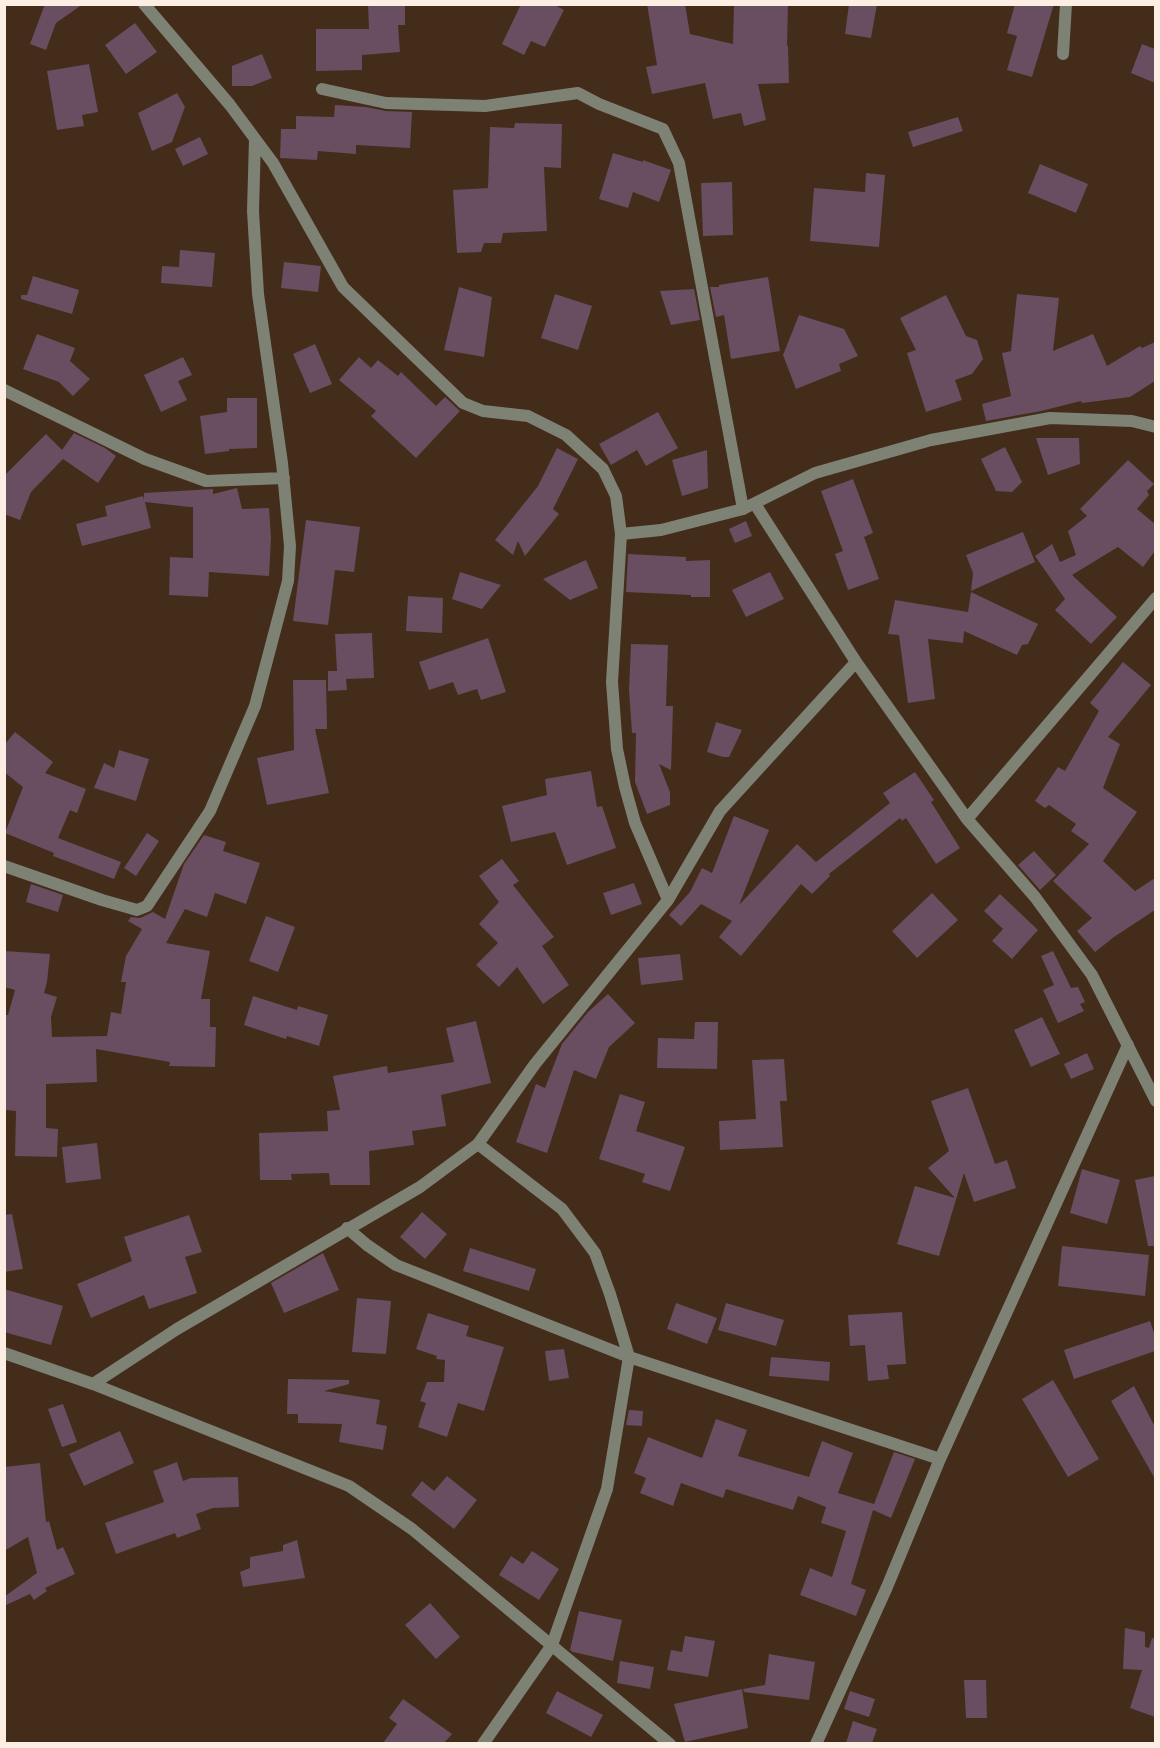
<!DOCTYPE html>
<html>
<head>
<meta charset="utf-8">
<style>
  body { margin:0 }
  #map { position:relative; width:1160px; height:1748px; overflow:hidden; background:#432c1a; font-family:"Roboto Condensed",sans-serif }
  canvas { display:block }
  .frame { position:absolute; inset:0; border:6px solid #fdeee3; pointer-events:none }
</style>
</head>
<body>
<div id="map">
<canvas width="1160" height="1748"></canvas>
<div class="frame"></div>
</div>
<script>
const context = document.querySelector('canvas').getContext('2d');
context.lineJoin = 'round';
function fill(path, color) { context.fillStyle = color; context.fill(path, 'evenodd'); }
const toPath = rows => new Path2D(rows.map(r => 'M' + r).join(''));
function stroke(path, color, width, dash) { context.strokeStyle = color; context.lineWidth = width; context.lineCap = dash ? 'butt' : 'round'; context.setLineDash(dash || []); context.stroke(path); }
const building = toPath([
  [45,4,83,4,56,23,46,50,30,44],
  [368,4,405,4,405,25,398,25,400,52,362,55,362,70,316,71,316,29,369,29],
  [521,4,553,4,564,10,545,47,531,41,524,55,502,44],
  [647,4,685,4,690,34,733,44,734,4,788,4,787,46,788,46,789,83,758,84,766,120,744,126,741,113,713,119,705,83,652,94,646,67,657,65],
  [849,4,877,4,871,38,845,34],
  [1015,4,1054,4,1032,77,1007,70,1017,36,1007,33],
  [135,23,157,52,126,74,105,45],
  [1142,44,1155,49,1155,83,1131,73],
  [262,54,272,78,252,86,232,86,232,66],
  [89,64,98,112,82,115,84,126,57,130,47,71],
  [177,93,185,107,172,142,152,151,138,113],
  [335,105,366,107,386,111,412,112,410,148,356,145,356,154,318,151,317,160,280,158,281,129,296,129,296,116,334,117],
  [958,117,963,131,913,147,908,132],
  [515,123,562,124,561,168,544,167,547,231,503,233,501,243,484,243,481,252,457,253,453,190,488,188,490,127,514,128],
  [200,137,208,154,183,166,175,149],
  [613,153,643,162,643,160,671,170,659,202,633,192,628,208,599,199],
  [1040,164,1088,184,1076,213,1028,193],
  [866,173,885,175,879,247,810,241,814,188,865,192],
  [732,182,733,235,703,236,701,183],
  [180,250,215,253,212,287,161,283,162,266,179,267],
  [284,262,321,266,318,292,281,288],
  [33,276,79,290,72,314,21,299,21,295,27,295],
  [768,277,780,351,731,359,724,315,716,317,710,287,719,287,719,285],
  [459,287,492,297,484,357,444,350],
  [694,289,700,320,671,325,660,291],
  [555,294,592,306,578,350,541,338],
  [1017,294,1059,298,1053,351,1093,334,1107,366,1140,346,1142,348,1155,342,1155,381,1130,397,1082,403,1081,401,1041,411,986,421,982,404,1011,396,1002,353,1011,351],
  [946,295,966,336,977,340,983,359,972,374,955,380,962,400,926,412,907,353,916,350,900,318],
  [799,315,844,329,858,356,839,364,841,371,796,389,783,355],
  [37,334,75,348,70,361,90,379,73,396,59,382,23,369],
  [315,344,332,384,310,393,293,354],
  [183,357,192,375,178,381,187,400,161,412,144,375],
  [359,357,371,368,378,360,398,376,401,372,436,406,445,397,460,411,416,458,371,416,376,411,339,380],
  [227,398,257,398,257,448,229,449,229,451,205,454,200,416,227,412],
  [658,412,678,448,646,466,637,450,611,465,599,444],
  [74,433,105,448,116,456,98,483,63,459,31,492,20,520,4,514,4,476,46,434,62,450],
  [1036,438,1079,438,1080,464,1048,475],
  [1005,447,1022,482,1012,492,996,491,981,459],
  [557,448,578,459,553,509,559,514,525,556,518,541,513,555,495,540,538,486],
  [707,450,708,488,682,496,672,460],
  [1128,460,1154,484,1147,491,1149,495,1137,509,1155,524,1155,551,1143,567,1118,547,1072,575,1117,617,1091,644,1055,610,1065,599,1035,556,1052,544,1060,562,1076,555,1068,531,1087,516,1080,509],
  [853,479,873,533,864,537,879,579,848,590,835,554,843,551,821,491],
  [237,488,242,509,269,508,271,538,269,576,209,572,208,597,169,595,170,557,193,558,193,507,190,507,145,502,151,528,82,546,76,524,107,516,105,506,143,496,144,500,144,493,213,489,213,494],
  [306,520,360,527,354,572,335,570,328,625,293,621],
  [746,521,752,536,735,543,729,529],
  [1023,532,1035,562,971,591,973,573,966,555],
  [628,554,686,557,686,561,710,560,710,597,691,597,691,595,626,592],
  [586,560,598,588,570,600,543,579],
  [460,572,501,585,482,609,452,599],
  [770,572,784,599,746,617,732,590],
  [971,592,1038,624,1028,644,1022,645,1017,655,964,631,963,643,928,639,935,699,908,703,899,635,888,634,895,600,968,612],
  [408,596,443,598,442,633,406,631],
  [372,633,374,678,346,679,347,690,328,691,328,671,337,671,335,634],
  [488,638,506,692,481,700,477,689,458,695,453,682,429,690,419,662],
  [631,644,668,645,666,706,673,706,671,770,659,764,670,792,670,805,647,814,635,782,636,733,632,733,629,690],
  [1123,662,1151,685,1108,737,1120,744,1103,788,1137,812,1103,861,1135,891,1155,878,1155,910,1114,937,1095,952,1077,931,1092,918,1053,881,1089,844,1071,831,1076,824,1049,805,1045,808,1035,801,1058,767,1065,771,1099,711,1090,703],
  [293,680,326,680,327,729,315,729,329,793,267,805,257,758,294,750],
  [716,722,742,730,729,757,723,757,707,752],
  [15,732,53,762,45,773,86,789,77,813,70,810,58,838,121,862,114,879,53,856,54,853,5,833,23,787,4,772,4,745],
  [119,750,149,759,136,801,94,788,104,763,114,768],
  [591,771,597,807,602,806,616,848,567,865,555,832,511,842,502,806,547,795,545,779],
  [915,772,934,800,931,802,960,848,936,864,906,818,902,821,900,818,829,874,830,876,812,894,801,884,741,956,719,937,732,921,701,904,681,926,669,915,690,892,702,868,712,873,734,816,769,830,739,905,797,844,816,862,890,803,883,793],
  [147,833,159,841,136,876,124,868],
  [204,835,226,842,223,851,260,863,246,904,215,893,207,917,185,909,166,943,210,951,201,999,210,999,210,1027,216,1027,215,1067,169,1066,170,1062,96,1049,97,1082,46,1084,46,1128,58,1129,57,1157,15,1156,16,1111,5,1110,4,1015,8,1015,15,990,4,987,4,951,50,954,47,982,44,993,57,997,51,1017,52,1037,107,1036,111,1012,121,1014,126,982,121,982,126,956,142,929,128,921,131,917,140,918,153,912,165,919,184,864],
  [1034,851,1056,875,1040,890,1018,865],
  [502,859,519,881,513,885,554,937,542,946,569,985,543,1004,517,967,499,987,476,965,498,943,479,924,499,902,479,876],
  [634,883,642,904,611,915,603,893],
  [31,884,63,895,58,912,26,902],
  [932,893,958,920,917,958,892,931],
  [1000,894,1038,930,1012,959,992,941,1003,929,984,911],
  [266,916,295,927,278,972,249,961],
  [1053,951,1071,988,1078,987,1085,1002,1080,1004,1084,1011,1058,1023,1043,990,1054,985,1041,956],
  [680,954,683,980,641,985,638,958],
  [608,994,635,1023,609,1047,596,1079,574,1070,547,1153,516,1142,536,1084,545,1088,562,1044,588,1012],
  [253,996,297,1010,298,1006,328,1015,319,1046,287,1036,286,1039,244,1025],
  [1042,1017,1060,1054,1031,1067,1014,1030],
  [476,1021,491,1083,441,1095,446,1126,412,1131,414,1145,369,1151,370,1185,330,1185,329,1173,291,1174,292,1180,260,1180,259,1133,328,1131,327,1111,340,1110,333,1076,387,1066,388,1073,454,1062,446,1028],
  [695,1022,718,1022,717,1069,657,1068,658,1038,694,1039],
  [1087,1053,1094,1069,1071,1079,1064,1064],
  [784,1059,787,1101,780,1101,783,1147,720,1150,719,1121,756,1119,752,1060],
  [968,1088,995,1164,1007,1160,1016,1188,974,1202,964,1173,939,1256,897,1244,915,1186,955,1198,928,1168,949,1151,931,1101],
  [620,1094,645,1102,636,1131,685,1147,670,1191,642,1182,645,1174,599,1159],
  [97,1143,101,1179,66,1183,62,1147],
  [1082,1169,1120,1180,1107,1224,1070,1213],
  [1155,1176,1155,1246,1148,1246,1135,1180],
  [422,1212,447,1234,425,1259,400,1237],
  [12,1214,23,1269,4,1272,4,1215],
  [189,1215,202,1252,185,1257,197,1293,149,1309,144,1295,91,1318,77,1284,132,1261,124,1237],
  [1062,1246,1149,1255,1145,1296,1058,1286],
  [470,1248,536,1269,529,1291,463,1271],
  [323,1253,339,1290,284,1313,271,1283],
  [4,1289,63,1306,51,1345,4,1332],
  [357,1298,391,1301,386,1354,352,1352],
  [676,1303,717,1318,707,1344,667,1329],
  [726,1303,784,1320,776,1346,718,1330],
  [902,1312,906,1364,887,1365,889,1379,868,1381,865,1345,850,1346,848,1315],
  [428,1313,469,1326,466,1336,504,1347,484,1411,458,1403,447,1437,418,1427,426,1403,420,1401,427,1382,444,1382,445,1360,436,1359,437,1356,416,1349],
  [1150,1321,1155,1336,1155,1351,1074,1379,1064,1350],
  [564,1349,569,1378,549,1381,545,1351],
  [771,1357,830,1362,829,1381,769,1376],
  [288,1379,349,1380,349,1384,324,1391,380,1400,376,1424,387,1426,383,1450,339,1442,342,1424,298,1423,298,1414,287,1414],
  [1053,1380,1099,1459,1068,1477,1022,1399],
  [1134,1386,1155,1427,1155,1479,1111,1401],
  [63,1404,77,1442,62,1447,48,1409],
  [629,1410,643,1411,642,1426,626,1425],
  [716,1419,747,1430,738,1456,809,1477,822,1441,853,1453,838,1493,874,1504,894,1452,915,1459,891,1518,873,1510,851,1584,866,1590,856,1616,800,1595,810,1568,832,1577,846,1531,821,1523,826,1507,798,1496,793,1510,726,1489,723,1498,681,1483,673,1506,640,1493,646,1478,634,1473,648,1437,702,1458],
  [120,1431,134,1463,84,1486,69,1454],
  [177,1462,183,1481,191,1478,238,1477,239,1507,213,1508,196,1514,201,1529,177,1538,175,1533,116,1554,105,1523,164,1502,153,1471],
  [40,1463,46,1522,49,1521,57,1550,63,1547,75,1574,45,1588,47,1591,34,1600,30,1594,4,1606,4,1597,37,1573,28,1537,4,1551,4,1467],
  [447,1476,477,1500,454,1529,411,1495,422,1481,434,1491],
  [297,1540,305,1578,243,1587,240,1572,250,1568,250,1557,283,1551,283,1545],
  [532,1551,559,1569,539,1600,499,1575,511,1556,523,1564],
  [430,1603,460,1637,436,1659,405,1625],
  [579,1611,622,1620,613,1661,573,1652,570,1650],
  [1125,1628,1145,1632,1145,1647,1149,1648,1152,1638,1155,1639,1155,1717,1130,1708,1142,1670,1123,1669],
  [685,1636,715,1641,708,1677,667,1670,671,1650,682,1652],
  [769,1654,815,1662,809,1700,744,1692,743,1689,765,1685],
  [620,1661,654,1667,650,1689,617,1683],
  [964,1680,986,1680,987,1718,966,1718],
  [742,1689,748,1728,685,1742,674,1704],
  [557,1691,603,1715,591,1737,546,1713],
  [850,1691,875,1699,869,1717,844,1709],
  [403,1699,452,1734,444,1743,383,1743,397,1724,389,1718],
  [853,1721,877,1729,872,1743,846,1743]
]);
const minor = toPath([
  [144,4,230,105,273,163,343,287,463,403,483,411,528,416,566,435,603,469,616,496,621,534,612,682,617,749,625,787,635,823,668,900],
  [1063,54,1066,4],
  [322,89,386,103,485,106,578,93,599,104,663,129,679,163,743,509],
  [4,390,145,459,206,481,284,478],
  [755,504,856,662,967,819,1035,897,1092,975,1156,1101],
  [621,534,661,530,743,509,815,473,931,440,1050,418,1132,421,1156,427],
  [967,819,1156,598],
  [4,866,102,900,137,910,147,906,210,811,255,706,288,581,290,546,282,463,258,294,253,211,255,139],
  [478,1144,562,1209,595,1253,610,1294,629,1357,607,1489,552,1645,483,1744],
  [347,1228,367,1245,396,1265,629,1357,940,1459],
  [4,1353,93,1384,349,1486,412,1529,670,1744],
  [93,1384,177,1329,420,1187,478,1144,535,1064,668,900,720,811,856,662],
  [816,1744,887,1587,940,1459,1128,1045]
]);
fill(building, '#684e60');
stroke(minor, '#7d8275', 12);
</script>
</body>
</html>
